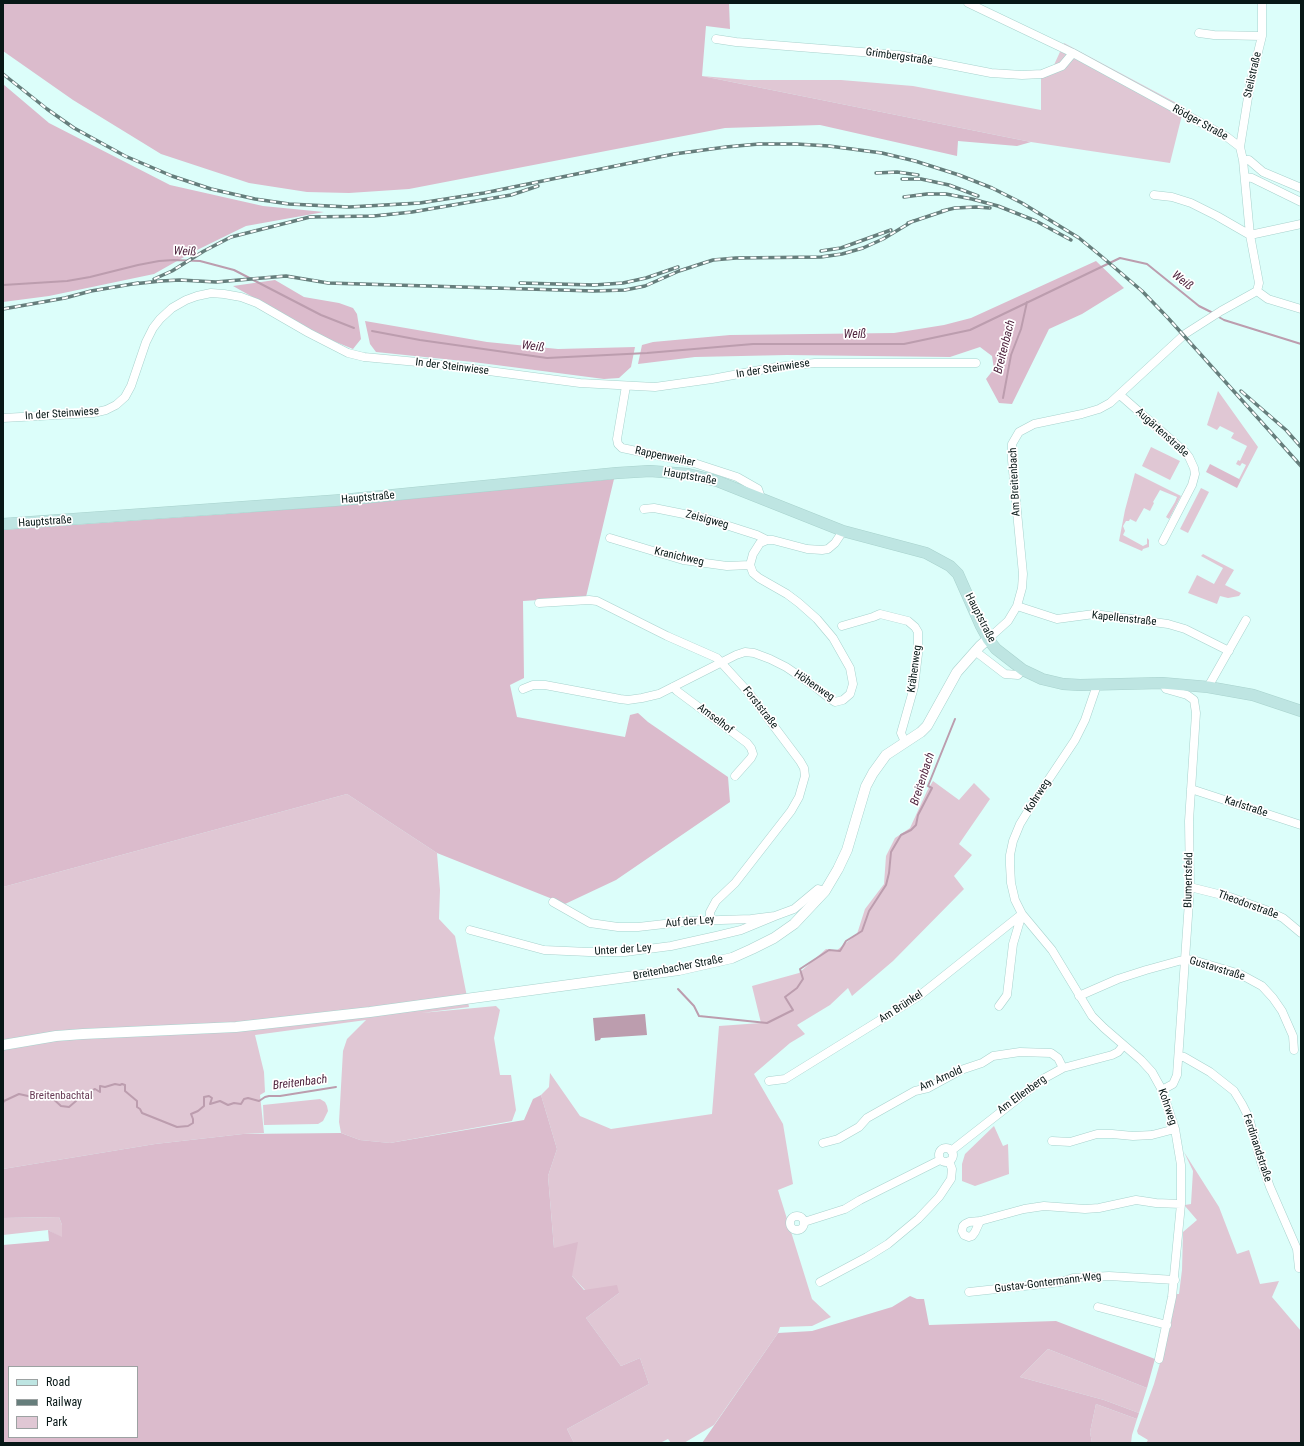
<!DOCTYPE html>
<html>
<head>
<meta charset="utf-8">
<style>
  body { margin:0 }
  #map { position:relative; width:1304px; height:1446px; overflow:hidden; background:#dcfefa; font-family:"Roboto Condensed",sans-serif }
  canvas { display:block }
  .frame { position:absolute; inset:0; border:4px solid #071716; pointer-events:none }
  .legend { position:absolute; left:8px; top:1366px; width:130px; height:72px; box-sizing:border-box; background:#fff; border:1px solid #9ca2a2; margin:0; padding:5px 7px; list-style:none; font-size:12px; color:#071716 }
  .legend li { display:flex; align-items:center; gap:8px; height:20px }
  .legend b { width:20px; border:1px solid #9ca2a2 }
</style>
</head>
<body>
<div id="map">
<canvas width="1304" height="1446"></canvas>
<div class="frame"></div>
<ul class="legend">
<li><b style="height:5px;background:#bee5e2"></b>Road</li>
<li><b style="height:5px;background:#667e7c"></b>Railway</li>
<li><b style="height:11px;background:#e0c7d4"></b>Park</li>
</ul>
</div>
<script>
const context = document.querySelector('canvas').getContext('2d');
context.lineJoin = 'round';
function fill(path, color) { context.fillStyle = color; context.fill(path, 'evenodd'); }
const toPath = rows => new Path2D(rows.map(r => 'M' + r).join(''));
function stroke(path, color, width, dash) { context.strokeStyle = color; context.lineWidth = width; context.lineCap = dash ? 'butt' : 'round'; context.setLineDash(dash || []); context.stroke(path); }
function write(font, color, halo, rows, align = 'center') {
  context.font = font + ' "Roboto Condensed",sans-serif'; context.lineWidth = 3.5; context.setLineDash([]); context.textBaseline = 'middle'; context.strokeStyle = halo; context.fillStyle = color; for (const [text, x, y, turn = 0] of rows) {
    context.save(); context.translate(x, y); context.rotate((+turn || 0) * Math.PI / 180); context.textAlign = isNaN(turn) ? turn : align; if (halo) context.strokeText(text, 0, 0); context.fillText(text, 0, 0); context.restore();
  }
}
const green = toPath([
  [1064,43,1184,107,1170,163,1031,142,702,76,748,80,841,80,913,86,1041,110,1041,70,1054,65],
  [1218,391,1258,447,1241,480,1239,479,1246,465,1242,463,1240,466,1236,464,1238,460,1240,461,1247,446,1231,438,1234,433,1220,426,1217,430,1207,425],
  [1151,447,1180,461,1170,480,1142,466],
  [1135,473,1181,496,1169,519,1166,517,1175,502,1177,497,1160,490,1153,502,1154,503,1150,511,1144,508,1136,522,1130,519,1129,521,1126,521,1123,526,1125,531,1123,535,1143,546,1147,544,1147,538,1149,540,1149,547,1143,549,1142,551,1119,541,1125,510],
  [1201,488,1209,492,1188,533,1180,529],
  [1203,554,1234,570,1225,585,1241,593,1239,596,1228,598,1220,596,1217,604,1188,593,1197,575,1214,584,1223,568,1201,556],
  [933,781,959,800,974,783,990,799,959,844,972,855,954,876,964,889,893,961,852,996,848,988,830,1005,797,1025,805,1034,790,1043,754,1074,783,1124,793,1184,778,1190,812,1299,831,1317,812,1326,780,1327,778,1333,714,1425,684,1443,671,1443,668,1439,660,1443,574,1443,567,1429,649,1384,640,1358,621,1366,586,1318,619,1293,585,1290,572,1276,554,1248,548,1176,557,1149,541,1095,549,1087,550,1073,580,1116,611,1129,712,1114,719,1026,761,1023,752,986,799,973,826,949,836,951,857,934,865,909,884,884,886,856,895,838,910,828,927,791],
  [347,794,437,853,440,890,439,919,455,936,469,1007,421,1013,496,1006,500,1010,494,1038,500,1075,511,1075,516,1110,512,1121,390,1143,360,1140,341,1133,339,1122,343,1051,347,1039,366,1020,255,1035,264,1072,265,1092,260,1095,264,1133,243,1134,155,1144,3,1169,3,887],
  [320,1099,325,1102,327,1106,328,1111,323,1121,318,1124,264,1125,263,1105],
  [994,1126,1003,1146,1008,1144,1009,1174,975,1186,962,1181,962,1164,965,1154],
  [1184,1152,1219,1207,1237,1254,1249,1250,1260,1284,1279,1281,1272,1297,1301,1331,1301,1443,1146,1443,1148,1440,1138,1434,1137,1431,1154,1384,1170,1328,1176,1294,1179,1294,1182,1270,1183,1232,1197,1220,1185,1206,1185,1205,1191,1204,1193,1171],
  [59,1217,62,1225,62,1238,48,1230,3,1235,3,1218],
  [1048,1349,1147,1388,1139,1413,1104,1400,1020,1377],
  [1096,1404,1137,1419,1132,1435,1131,1443,1092,1443,1090,1432]
]);
const forest = toPath([
  [3,3,729,3,730,29,706,26,702,76,1031,142,1017,146,958,141,957,156,820,125,725,128,409,189,349,193,307,192,249,183,161,154,73,100,3,51],
  [3,84,49,123,170,185,263,206,324,212,246,226,193,252,154,274,49,296,3,302],
  [1096,261,1124,288,1082,314,1049,329,1012,404,999,403,986,379,994,369,992,356,980,347,950,357,787,355,695,357,638,364,642,345,653,342,730,335,894,333,944,325,971,318],
  [275,280,304,297,339,303,353,308,357,314,361,339,353,349,326,338,233,286],
  [365,321,487,342,558,349,635,347,631,367,619,378,604,379,473,362,376,352,370,344],
  [1210,464,1241,480,1237,488,1206,472],
  [614,479,586,597,523,601,524,678,510,685,517,717,625,737,630,715,638,713,648,722,728,777,730,802,616,880,565,904,437,853,347,794,3,887,3,530,241,513],
  [541,1095,557,1149,548,1176,554,1248,578,1242,572,1276,584,1290,617,1285,619,1293,586,1318,621,1366,640,1358,649,1384,567,1429,574,1443,3,1443,3,1245,49,1241,48,1230,62,1237,62,1225,59,1217,3,1218,3,1169,155,1144,243,1134,341,1133,360,1140,390,1143,524,1120,533,1099],
  [9,1367,137,1367,137,1437,9,1437],
  [910,1296,917,1299,924,1299,929,1325,1056,1321,1155,1359,1147,1388,1048,1349,1020,1377,1104,1400,1139,1413,1137,1419,1096,1404,1090,1432,1092,1443,702,1443,778,1333,812,1331,892,1307]
]);
const water = toPath([
  [645,1014,647,1035,601,1038,600,1040,595,1041,593,1018]
]);
const stream = toPath([
  [3,285,67,281,90,277,138,265,159,261,174,260,200,261,234,270,321,315,354,328],
  [1217,316,1224,320,1301,344],
  [372,331,420,340,547,358,647,353,753,344,904,344,970,330,1120,258,1147,264,1199,306,1213,313],
  [1003,398,1011,355,1021,329,1027,302],
  [678,989,694,1006,699,1016,767,1023,793,1010,785,997,797,988,803,979,800,969,829,950,840,951,846,941,862,931,869,911,886,885,889,873,891,852,901,835,911,830,916,825,918,815,932,788,928,786,955,719],
  [3,1103,4,1101,19,1094,28,1096,35,1100,38,1099,40,1095,50,1096,61,1106,69,1107,76,1101,78,1098,77,1096,74,1097,75,1093,81,1092,91,1098,93,1096,93,1090,95,1089,100,1092,100,1086,105,1087,115,1084,120,1085,122,1084,125,1085,125,1091,137,1101,137,1107,140,1109,142,1113,177,1127,188,1126,193,1123,193,1119,191,1114,198,1111,204,1106,204,1097,209,1096,212,1098,210,1104,220,1101,228,1105,234,1103,241,1104,244,1099,248,1098,259,1101,265,1097,269,1096,280,1096,336,1087]
]);
const minor = toPath([
  [968,3,1073,53,1227,137,1240,147,1243,160,1250,235,1259,283,1257,291,1221,311,1185,334,1110,403,1099,409,1082,414,1034,424,1019,432,1012,444,1012,460,1023,574,1022,588,1017,606,1008,621,988,639],
  [1199,33,1214,35,1262,36],
  [716,39,736,42,899,55,991,73,1022,75,1042,74,1062,66,1073,53],
  [1240,147,1250,85,1262,36,1262,3],
  [1243,160,1249,160,1263,172,1301,188],
  [1245,177,1252,178,1301,202],
  [1154,195,1172,197,1191,203,1217,216,1250,235],
  [1250,235,1301,224],
  [1257,291,1268,299,1301,309],
  [626,386,617,439,618,444,622,448,694,463,737,477,758,489,761,498],
  [1120,395,1185,452,1189,457,1194,468,1195,474,1192,485,1163,541],
  [3,418,93,413,106,410,116,405,125,397,131,386,146,342,153,328,160,319,172,308,186,300,197,296,211,293,224,294,241,297,257,303,309,333,348,353,364,357,428,363,580,383,655,387,712,379,776,367,815,363,976,363],
  [644,509,654,508,704,518,757,535,767,540],
  [610,538,683,560,727,566,750,565],
  [539,603,589,600,597,601,667,636,717,658,749,693,800,761,804,768,805,776,799,797,791,811,735,883,716,901,710,912,710,920],
  [1017,606,1057,619,1094,614,1168,624,1185,629,1229,651],
  [842,626,873,617,880,614,908,621,915,627,918,632,918,654,914,687,901,733,905,742],
  [975,651,1005,674,1018,675,1023,670],
  [1162,683,1166,689,1187,695,1194,700,1196,713,1189,821,1190,887,1177,1075,1173,1084,1162,1090],
  [1097,685,1085,720,1075,740,1031,806,1020,824,1013,841,1010,855,1010,865,1011,883,1015,900,1022,914,1052,950,1092,1016,1104,1028,1141,1060,1152,1072,1162,1090,1175,1129,1181,1165,1181,1204,1172,1297,1159,1359],
  [673,687,677,691,747,743,751,748,753,754,751,758,735,776],
  [1208,687,1246,620],
  [523,689,533,685,545,685,620,699,628,700,642,698,659,694,736,655,745,652,754,653,770,659,786,667,814,686,829,698,835,702,843,700,850,694,853,684,850,668,833,638,817,619,799,603,787,594,759,578,753,573,750,565,753,554,760,543,767,540,773,540,807,549,822,550,828,549,835,543,843,531],
  [1191,789,1301,825],
  [1190,887,1230,897,1266,910,1283,918,1301,933],
  [553,902,590,923,618,927,638,927,691,921,751,919,775,916,794,909,818,889,825,891],
  [470,930,544,950,589,952,625,952,671,946,716,936,741,930,775,916],
  [1079,996,1118,979,1146,970,1186,959,1193,960,1240,974,1262,986,1273,998,1282,1011,1293,1036,1294,1050],
  [999,1006,1007,995,1013,944,1022,914],
  [1179,1056,1184,1057,1210,1072,1234,1091,1242,1104,1249,1118,1261,1162,1270,1187,1297,1249,1299,1268],
  [769,1081,785,1079,919,996,1022,914],
  [1052,1141,1070,1142,1097,1134,1112,1134,1133,1136,1152,1135,1175,1129],
  [823,1143,838,1139,859,1127,867,1118,915,1091,928,1088,961,1070,982,1063,993,1056,1020,1052,1051,1053,1058,1058,1063,1068],
  '939 1155a7 7 0 1 1 14 0a7 7 0 1 1-14 0Z',
  [951,1151,1043,1079,1063,1068,1112,1055,1118,1052,1123,1046],
  '790 1223a7 7 0 1 1 14 0a7 7 0 1 1-14 0Z',
  [980,1221,975,1232,972,1236,969,1237,964,1235,962,1231,963,1226,965,1224,969,1222,980,1221,1024,1209,1044,1206,1085,1209,1099,1208,1136,1200,1156,1203,1181,1204],
  [804,1222,845,1209,860,1200,940,1160],
  [820,1282,867,1257,888,1244,918,1219,939,1197,951,1179,952,1169,949,1161],
  [969,1292,1061,1282,1073,1278,1109,1276,1175,1280],
  [1098,1307,1167,1325]
]);
const tertiary = toPath([
  [3,1045,56,1036,83,1034,236,1027,370,1012,679,970,732,958,752,949,774,938,794,924,825,891,838,869,847,850,866,786,873,773,886,755,921,732,927,726,957,672,980,646,988,639]
]);
const secondary = toPath([
  [3,524,342,500,617,473,650,471,688,474,717,481,843,531,926,553,950,566,958,574,981,626,988,639,996,649,1023,670,1042,679,1063,684,1080,685,1162,683,1208,687,1253,695,1301,711]
]);
const rail = toPath([
  [3,74,47,109,74,128,125,156,172,176,211,189,255,199,289,204,349,207,420,203,484,193,674,154,726,147,759,144,796,144,829,146,882,153,915,161,959,175,992,188,1022,203,1079,238,1101,256,1142,291,1168,318,1301,466],
  [876,173,897,172,918,175],
  [902,179,921,179,949,185,978,196],
  [904,197,927,194,946,194,972,199,998,206,1036,221,1071,240],
  [942,211,955,208,976,207,990,208],
  [908,223,947,210],
  [821,251,841,248,891,230],
  [154,279,172,271,204,251,231,237,310,217,374,216,412,212,511,195,538,186],
  [520,283,594,285,623,283,646,278,678,267],
  [133,284,161,281,180,280,216,282,286,276,328,283,594,291,625,290,645,286,679,271,713,260,736,258,821,257,842,254,863,248,883,239,913,221],
  [3,309,65,298,91,291,138,283],
  [1241,391,1286,430,1301,447]
]);
const streetNames = [
  ["Grimbergstraße",899,57,8],
  ["Steilstraße",1253,75,-77],
  ["Rödger Straße",1200,123,29],
  ["In der Steinwiese",452,367,7],
  ["In der Steinwiese",773,369,-9],
  ["In der Steinwiese",62,414,-4],
  ["Augärtenstraße",1162,433,42],
  ["Rappenweiher",665,457,12],
  ["Hauptstraße",690,477,10],
  ["Am Breitenbach",1015,482,-93],
  ["Hauptstraße",368,498,-5],
  ["Zeisigweg",707,520,15],
  ["Hauptstraße",45,522,-4],
  ["Kranichweg",679,557,13],
  ["Hauptstraße",980,618,63],
  ["Kapellenstraße",1124,619,6],
  ["Krähenweg",915,669,-82],
  ["Höhenweg",814,686,34],
  ["Forststraße",760,708,52],
  ["Amselhof",715,719,37],
  ["Kohrweg",1038,796,-57],
  ["Karlstraße",1246,807,18],
  ["Blumertsfeld",1189,880,-89],
  ["Theodorstraße",1248,905,20],
  ["Auf der Ley",690,922,-5],
  ["Unter der Ley",623,950,-4],
  ["Breitenbacher Straße",678,968,-11],
  ["Gustavstraße",1217,969,17],
  ["Am Brünkel",901,1007,-33],
  ["Am Arnold",941,1079,-24],
  ["Am Ellenberg",1022,1095,-36],
  ["Kohrweg",1167,1107,71],
  ["Ferdinandstraße",1257,1148,72],
  ["Gustav-Gontermann-Weg",1048,1283,-7]
];
const parkNames = [
  ["Breitenbachtal",61,1096]
];
const waterNames = [
  ["Weiß",185,252,2],
  ["Weiß",1182,281,38],
  ["Weiß",855,335],
  ["Weiß",533,347,8],
  ["Breitenbach",1005,347,-76],
  ["Breitenbach",923,779,-72],
  ["Breitenbach",300,1083,-7]
];
fill(green, '#e0c7d4');
fill(forest, '#dbbbcc');
fill(water, '#bc9dae');
stroke(stream, '#bc9dae', 2);
stroke(minor, '#a8d2cd', 9);
stroke(tertiary, '#a8d2cd', 11);
stroke(secondary, '#a8d2cd', 12);
stroke(minor, '#fff', 8);
stroke(tertiary, '#fff', 10);
stroke(secondary, '#bee5e2', 11);
stroke(rail, '#667e7c', 3.5);
stroke(rail, '#fff', 2, [6]);
write('11px', '#071716', '#fff', streetNames);
write('11px', '#663a54', '#fff', parkNames);
write('italic 12px', '#50253f', '#fff', waterNames);
</script>
</body>
</html>
